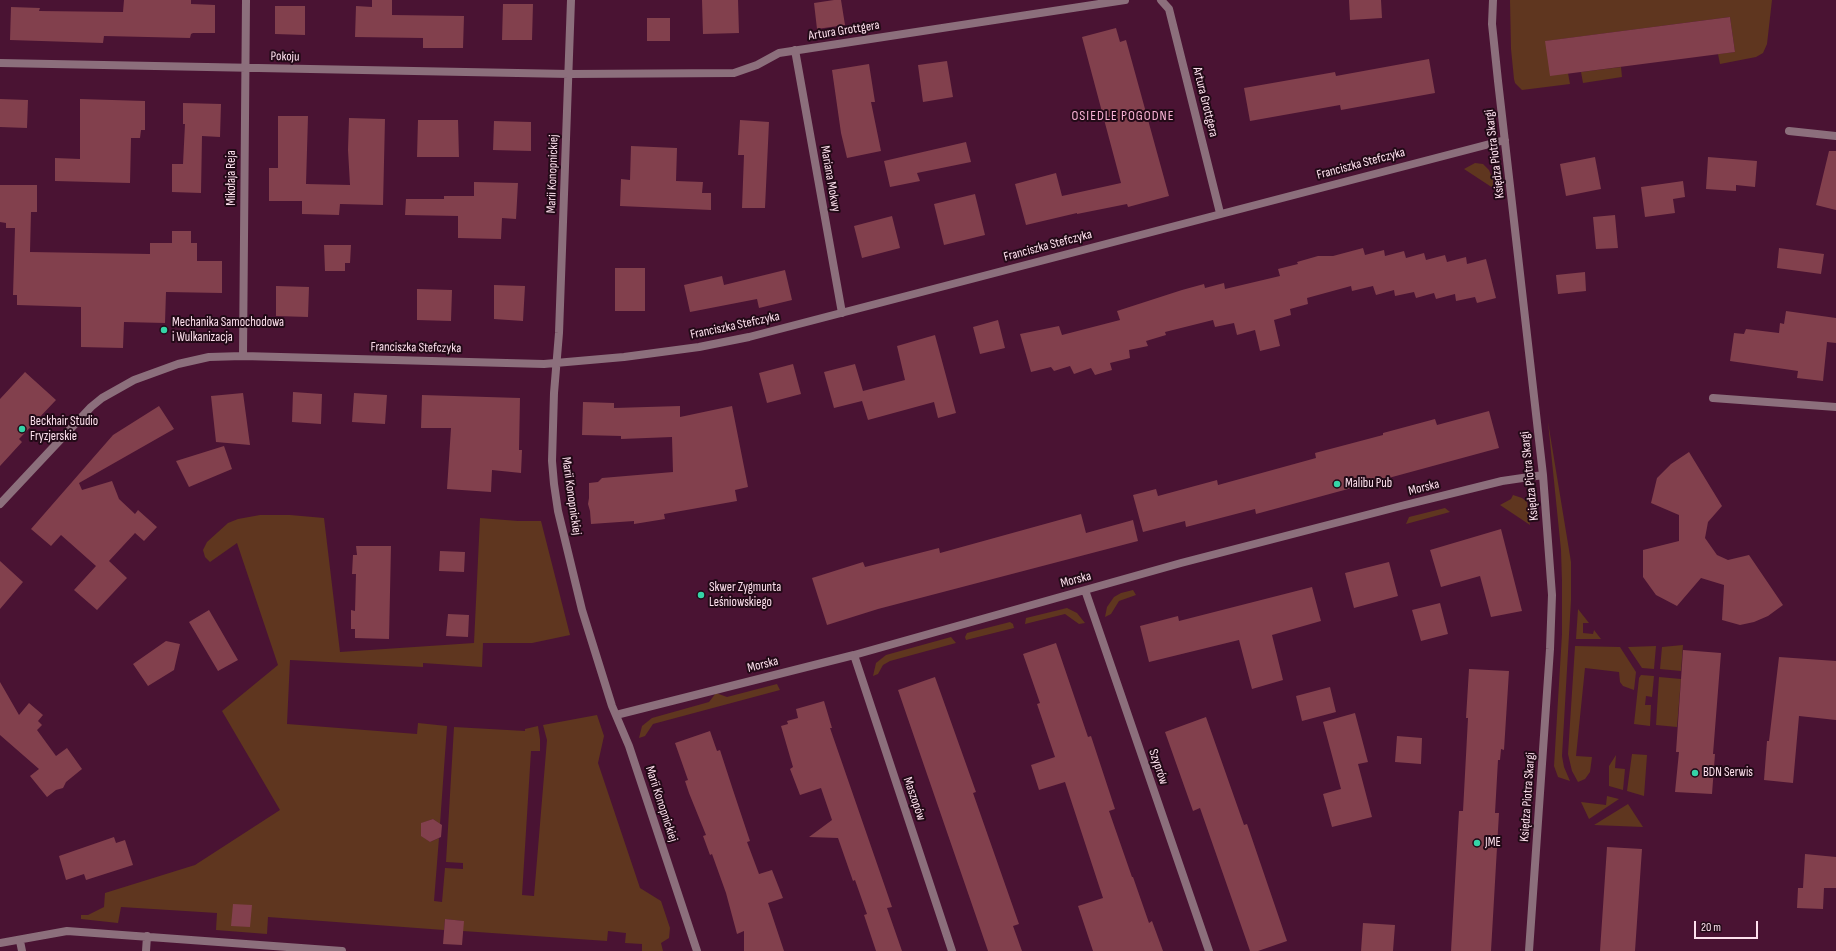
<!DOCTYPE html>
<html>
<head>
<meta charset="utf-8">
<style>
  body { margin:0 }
  #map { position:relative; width:1836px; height:951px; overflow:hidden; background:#4a1333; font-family:"Sofia Sans Condensed",sans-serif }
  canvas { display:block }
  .scale { position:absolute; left:1694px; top:921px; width:64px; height:18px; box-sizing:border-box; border:2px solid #fee1ee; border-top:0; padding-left:5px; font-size:12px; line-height:14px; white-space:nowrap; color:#fee1ee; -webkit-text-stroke:3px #220a17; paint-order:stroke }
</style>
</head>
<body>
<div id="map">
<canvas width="1836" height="951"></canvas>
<div class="scale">20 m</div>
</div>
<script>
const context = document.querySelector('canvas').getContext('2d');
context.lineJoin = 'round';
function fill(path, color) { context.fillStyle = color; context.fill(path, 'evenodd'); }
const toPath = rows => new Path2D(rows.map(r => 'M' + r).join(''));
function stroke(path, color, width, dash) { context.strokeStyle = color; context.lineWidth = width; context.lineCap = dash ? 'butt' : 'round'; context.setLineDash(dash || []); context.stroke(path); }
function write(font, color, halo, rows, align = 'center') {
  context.font = font + ' "Sofia Sans Condensed",sans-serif'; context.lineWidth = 4; context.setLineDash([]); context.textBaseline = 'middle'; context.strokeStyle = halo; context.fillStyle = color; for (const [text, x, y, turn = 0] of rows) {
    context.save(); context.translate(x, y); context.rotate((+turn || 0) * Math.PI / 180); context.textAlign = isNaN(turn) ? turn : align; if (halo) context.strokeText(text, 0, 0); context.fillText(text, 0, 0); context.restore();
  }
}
const green = toPath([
  [1510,0,1772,0,1767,44,1763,53,1756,57,1720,64,1718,54,1735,52,1730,17,1546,41,1568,73,1570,84,1522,90,1515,83,1514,79,1511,49],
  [1621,67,1622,77,1583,83,1581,72],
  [1475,163,1483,164,1489,170,1493,180,1493,188,1464,169],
  [1548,422,1571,562,1571,600,1562,756,1564,767,1570,781,1558,777,1554,766,1562,634,1562,581,1561,550],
  [1513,495,1522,498,1527,502,1530,525,1500,505,1511,499],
  [1445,508,1450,512,1406,524,1409,517],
  [260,515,290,515,324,518,340,652,474,643,480,518,518,521,541,521,570,635,532,643,483,643,482,667,423,663,423,667,290,660,287,724,417,734,418,723,447,726,440,824,433,819,422,823,421,835,430,842,439,838,434,901,442,902,445,868,463,869,463,863,446,862,454,727,525,731,525,729,538,726,540,739,540,751,531,751,522,895,534,896,547,740,543,725,597,715,604,736,598,763,640,888,661,901,670,928,669,938,661,943,663,951,642,951,642,944,625,943,626,933,608,931,607,941,463,931,463,921,445,919,444,930,268,917,267,934,216,930,217,913,121,907,118,923,81,919,81,915,88,915,104,907,105,893,195,865,280,810,222,711,278,665,237,543,210,562,205,557,203,550,207,542,228,523,238,519],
  [1133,590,1136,595,1119,601,1111,614,1105,617,1107,607,1114,597,1121,593],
  [1067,608,1077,613,1085,623,1079,624,1065,614,1025,624,1026,618],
  [1578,609,1589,623,1583,623,1583,633,1593,634,1594,630,1601,639,1576,639],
  [1010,622,1013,624,1014,628,966,640,965,637,967,633],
  [951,637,956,643,890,661,883,665,878,674,873,676,876,663,886,655],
  [1683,645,1681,671,1660,669,1662,647],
  [1575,646,1620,647,1636,672,1634,690,1623,686,1620,682,1619,672,1585,668,1576,756,1592,757,1590,772,1585,779,1578,782,1572,771,1568,754],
  [1656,646,1654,669,1642,668,1628,647],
  [1641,675,1654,676,1652,697,1646,696,1645,705,1651,705,1650,726,1634,724,1639,678],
  [1659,677,1681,679,1677,727,1656,725],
  [777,684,780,690,653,724,645,736,639,738,642,726,652,718,709,702,716,693,727,697],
  [1632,754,1647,755,1644,796,1627,791],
  [1616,755,1615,768,1625,769,1623,790,1609,786,1609,766],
  [1607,796,1619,799,1589,819,1581,802,1606,805],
  [1628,804,1643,827,1594,825]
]);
const building = toPath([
  [124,0,191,0,191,4,215,5,215,33,193,33,191,34,190,38,104,36,103,43,10,40,11,7,40,8,39,11,123,12],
  [372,0,392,0,392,15,464,16,463,48,423,48,423,38,355,37,356,6,372,7],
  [702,0,738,0,739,33,703,34],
  [834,0,841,0,845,25,817,29,814,3],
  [1349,0,1381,0,1382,18,1350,20],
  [503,4,533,4,532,40,502,40],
  [275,6,305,6,305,35,275,34],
  [1730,17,1735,52,1550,76,1545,41],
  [647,18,670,18,670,41,647,41],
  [1116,28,1120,42,1126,40,1169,196,1128,207,1127,204,1077,214,1077,213,1026,225,1015,184,1056,173,1062,196,1121,183,1082,37],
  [1429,59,1435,93,1341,110,1340,105,1250,121,1244,88,1335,72,1336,76],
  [947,61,953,97,923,102,918,65],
  [869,64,875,102,871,102,881,151,847,158,841,133,832,70],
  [0,99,28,100,27,128,0,127],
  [80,99,145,101,145,130,141,130,140,138,131,138,130,183,55,181,55,158,80,159],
  [183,103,221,104,220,137,202,136,201,193,172,192,172,164,183,164,185,124,183,124],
  [278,116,308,116,306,184,350,185,348,150,349,118,385,119,383,205,340,204,339,215,302,214,302,201,269,201,269,168,278,168],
  [418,120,458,120,459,157,417,157],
  [740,120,769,122,765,208,742,208,744,155,738,155],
  [494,121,531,122,531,151,493,150],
  [966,142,971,162,917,173,920,181,890,187,884,161],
  [631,146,677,148,676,181,703,182,702,193,711,193,711,210,620,206,621,179,630,180],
  [1829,151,1836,151,1836,210,1816,205],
  [1595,157,1601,189,1566,196,1560,164],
  [1708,157,1757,161,1755,187,1736,185,1736,191,1706,189],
  [1683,181,1685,197,1673,199,1675,213,1645,217,1641,187],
  [474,182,518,183,516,219,502,218,501,239,458,238,458,216,405,215,406,199,444,199,444,196,474,196],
  [0,185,37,185,37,212,31,212,30,252,150,254,150,243,172,243,172,231,191,231,191,243,197,243,197,261,222,261,222,293,166,292,165,323,124,322,123,348,81,347,81,307,17,305,17,295,13,295,15,228,6,228,6,223,0,222],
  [975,194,985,235,944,245,934,204],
  [1615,215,1618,248,1596,249,1593,217],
  [892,216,900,248,862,258,854,226],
  [324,245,351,245,350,263,345,263,345,271,325,271],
  [1363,248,1365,255,1384,250,1385,256,1404,251,1406,258,1424,253,1426,260,1445,255,1447,262,1466,257,1467,264,1486,259,1496,298,1477,303,1475,297,1456,301,1455,294,1436,299,1434,293,1416,298,1414,292,1395,296,1394,290,1376,295,1373,286,1352,291,1351,286,1307,298,1308,304,1290,309,1291,315,1274,320,1280,346,1260,351,1255,330,1237,335,1234,323,1215,327,1213,320,1165,332,1166,335,1146,341,1148,346,1129,350,1130,358,1110,363,1112,370,1095,375,1091,368,1074,374,1070,366,1054,371,1051,367,1031,372,1020,334,1059,326,1062,335,1120,320,1117,311,1182,290,1204,284,1205,288,1224,283,1225,289,1280,276,1278,269,1298,264,1297,262,1318,256,1333,256],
  [1779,248,1824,254,1821,274,1777,268],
  [615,268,645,268,645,311,615,311],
  [785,270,792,300,759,308,757,299,690,312,684,285,722,276,724,285],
  [1585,272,1586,291,1558,294,1556,275],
  [494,285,525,286,523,321,494,319],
  [276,286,309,287,308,317,276,316],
  [417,289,452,290,451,321,417,320],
  [1786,311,1836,318,1836,343,1827,342,1823,381,1797,378,1798,371,1730,361,1734,333,1744,334,1746,329,1779,333,1780,323,1784,324],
  [998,320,1005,348,980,354,973,327],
  [935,335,956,413,938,418,934,402,868,420,862,401,834,408,824,372,855,364,863,391,905,380,897,346],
  [793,364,801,394,767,403,759,373],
  [25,372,56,400,19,439,22,442,0,466,0,399],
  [293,392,322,394,321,424,292,422],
  [243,393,250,445,216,442,211,396],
  [354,393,387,395,385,424,352,422],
  [422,395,520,398,519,450,522,450,521,473,492,470,491,492,447,489,451,428,421,428],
  [583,402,614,403,614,408,680,406,680,417,732,406,748,487,735,490,737,501,664,514,665,519,634,524,634,521,591,524,590,511,588,504,589,498,589,483,598,482,602,478,673,472,672,437,621,439,621,436,582,435],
  [159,406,174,429,79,483,82,490,112,481,119,499,135,514,138,510,157,527,144,541,135,533,109,561,127,578,97,610,74,590,96,566,61,535,51,546,31,529,113,435],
  [1489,411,1499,448,1256,514,1255,509,1186,527,1185,521,1143,532,1133,495,1156,489,1158,496,1217,480,1218,485,1316,458,1315,453,1383,435,1383,433,1435,419,1437,425],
  [224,446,232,469,189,487,176,461],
  [1689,452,1722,506,1708,522,1705,538,1717,555,1728,560,1749,555,1783,605,1768,616,1754,622,1740,625,1722,620,1724,585,1701,578,1677,606,1656,595,1643,577,1643,550,1679,541,1679,515,1651,503,1657,478,1671,464],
  [1081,514,1086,533,1133,520,1138,541,878,609,827,625,812,578,863,562,865,567,939,548,940,553],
  [1501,529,1522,611,1491,617,1480,576,1441,587,1430,550],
  [356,546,391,546,389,639,355,638,355,629,351,629,351,610,355,611,356,574,352,574,353,555,357,555],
  [440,551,465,552,464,572,439,571],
  [0,561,23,582,0,609],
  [1389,562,1398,596,1354,608,1345,573],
  [1312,587,1321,621,1272,635,1283,680,1252,689,1239,640,1149,662,1140,626,1178,616,1179,621],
  [1440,603,1448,634,1421,641,1412,610],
  [209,610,238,660,218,671,189,622],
  [448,614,469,615,468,637,446,636],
  [166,641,180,644,174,670,148,686,133,664],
  [1056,643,1088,737,1091,736,1115,809,1109,811,1132,877,1133,877,1149,923,1152,921,1163,951,1093,951,1078,906,1103,898,1065,782,1039,790,1031,765,1055,757,1037,704,1040,703,1023,654],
  [1683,650,1721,653,1713,754,1715,754,1712,794,1675,792,1679,752,1676,752],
  [1779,657,1836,661,1836,720,1799,716,1793,783,1764,780,1767,741,1769,741],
  [1469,669,1509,671,1504,750,1501,749,1500,760,1498,760,1495,813,1499,813,1491,951,1451,951,1459,811,1463,811,1468,718,1466,718],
  [935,677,976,792,973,793,1019,924,1013,926,1022,951,988,951,898,690],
  [0,682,19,715,29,703,43,715,38,721,42,725,37,730,56,756,67,748,82,769,66,782,63,788,56,790,47,797,30,776,39,769,0,735],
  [1330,687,1336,712,1302,721,1296,696],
  [824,701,832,728,830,728,892,907,887,908,902,951,876,951,864,915,867,914,855,880,853,881,838,838,809,837,832,820,821,788,800,795,790,769,793,767,781,726,788,724,787,721,798,718,796,709],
  [1355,713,1368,762,1358,764,1372,817,1332,827,1323,794,1341,789,1323,722],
  [1206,717,1244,825,1247,824,1287,941,1258,951,1250,951,1200,808,1193,811,1165,732],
  [710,731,717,751,720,750,732,787,750,841,747,842,759,874,772,870,783,898,768,903,784,951,744,951,744,931,737,934,726,893,712,854,710,855,703,836,706,835,689,793,685,781,688,780,675,743],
  [1397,736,1422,738,1421,764,1395,762],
  [433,819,442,825,441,837,430,842,421,836,421,823],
  [114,837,116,843,125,840,133,865,86,880,84,874,66,880,59,856],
  [1607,847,1642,849,1635,951,1600,951],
  [1805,854,1836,857,1836,888,1824,888,1823,909,1797,908,1798,888,1803,888],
  [233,904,252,905,250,927,231,926],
  [445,919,464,921,462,945,443,944],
  [1363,923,1395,925,1393,951,1361,951]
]);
const street = toPath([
  [571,0,559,333,554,393,552,461,554,484,558,511,582,610,612,706,629,746,697,951],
  [1161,0,1169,9,1220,213],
  [1493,0,1492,24,1498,81,1543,475,1552,595,1550,649,1529,951],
  [795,50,842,313],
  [0,63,569,74,734,73,757,65,779,53,1125,0],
  [1789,131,1836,136],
  [243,356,246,0],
  [1713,398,1836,407],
  [0,504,91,407,102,398,134,380,178,364,209,357,243,356,544,364,624,357,699,347,749,337,1505,140],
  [1085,590,1209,951],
  [854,655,952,951],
  [616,715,854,655,1181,563,1401,506,1502,481,1543,475],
  [20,941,22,951],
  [0,943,67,931,342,951],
  [146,951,147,936]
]);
const markers = [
  [164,330,4,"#35d4a7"],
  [22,429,4,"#35d4a7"],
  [1337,484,4,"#35d4a7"],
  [701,595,4,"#35d4a7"],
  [1695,773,4,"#35d4a7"],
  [1477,843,4,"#35d4a7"]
];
const streetNames = [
  ["Artura Grottgera",844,31,-9],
  ["Pokoju",285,57,1],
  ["Artura Grottgera",1205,102,76],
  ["Księdza Piotra Skargi",1495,154,-97],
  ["Franciszka Stefczyka",1361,164,-15],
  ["Marii Konopnickiej",553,174,-88],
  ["Mikołaja Reja",232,178,-90],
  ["Mariana Mokwy",830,179,80],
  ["Franciszka Stefczyka",1048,246,-15],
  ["Franciszka Stefczyka",735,326,-12],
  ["Franciszka Stefczyka",416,348,1],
  ["Księdza Piotra Skargi",1530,476,-96],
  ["Morska",1424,488,-14],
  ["Marii Konopnickiej",571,496,82],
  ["Morska",1076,580,-15],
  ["Morska",763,665,-14],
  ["Szyprów",1158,767,71],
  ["Księdza Piotra Skargi",1528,797,-86],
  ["Maszopów",914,799,71],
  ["Marii Konopnickiej",661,804,72]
];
const poiNames = [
  ["Mechanika Samochodowa",172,323],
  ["i Wulkanizacja",172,338],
  ["Beckhair Studio",30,422],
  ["Fryzjerskie",30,437],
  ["Malibu Pub",1345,484],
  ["Skwer Zygmunta",709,588],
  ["Leśniowskiego",709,603],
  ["BDN Serwis",1703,773],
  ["JME",1485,843]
];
const neighbourhoodNames = [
  ["OSIEDLE POGODNE",1123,116]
];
fill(green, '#5f361f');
fill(building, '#82404d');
stroke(street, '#8c6f7c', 8);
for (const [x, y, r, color] of markers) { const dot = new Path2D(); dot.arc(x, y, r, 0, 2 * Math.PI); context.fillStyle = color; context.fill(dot); stroke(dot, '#220a17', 1.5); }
write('13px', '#fee1ee', '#220a17', streetNames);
write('13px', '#fee1ee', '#220a17', poiNames, 'left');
context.letterSpacing = '1px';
write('14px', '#f9b3d5', '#220a17', neighbourhoodNames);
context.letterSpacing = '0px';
</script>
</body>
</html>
